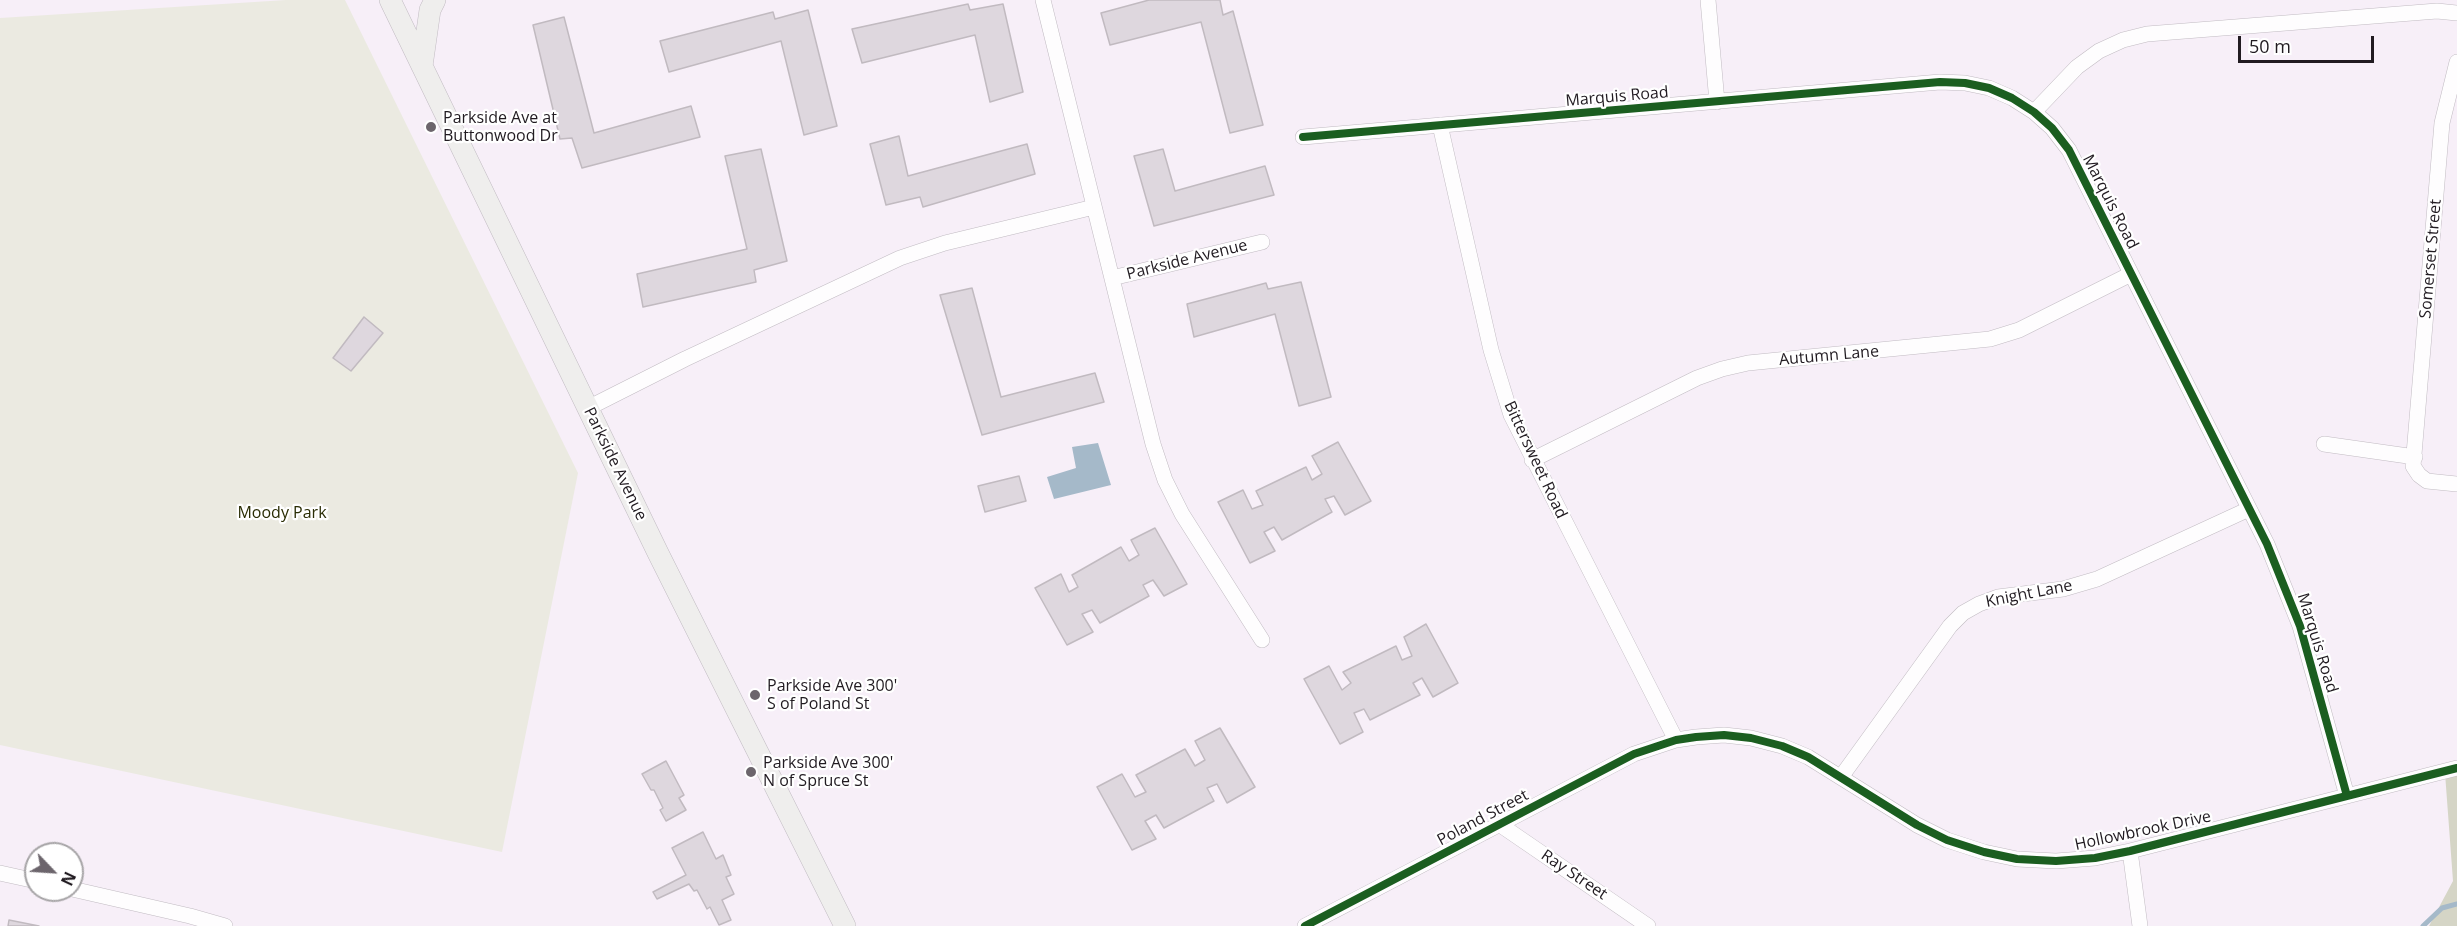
<!DOCTYPE html>
<html>
<head>
<meta charset="utf-8">
<style>
  body { margin:0 }
  #map { position:relative; width:2457px; height:926px; overflow:hidden; background:#f7eff8; font-family:"Open Sans",sans-serif }
  canvas { display:block }
  .north { position:absolute; left:24px; top:842px; width:60px; height:60px; box-sizing:border-box; background:#fff; border:2px solid #a6a4a6; border-radius:50%; rotate:115deg; font-size:16px; font-weight:700; line-height:24px; text-align:center; color:#211b21 }
  .north::after { content:''; display:block; margin:auto; width:21px; height:27px; background:#6c656c; clip-path:polygon(50% 0,100% 100%,50% 72%,0 100%) }
  .scale { position:absolute; left:2238px; top:36px; width:136px; height:27px; box-sizing:border-box; border:3px solid #211b21; border-top:0; padding-left:8px; font-size:18px; line-height:21px; white-space:nowrap; color:#211b21; -webkit-text-stroke:4px #fff; paint-order:stroke }
</style>
</head>
<body>
<div id="map">
<canvas width="2457" height="926"></canvas>
<div class="north">N</div>
<div class="scale">50 m</div>
</div>
<script>
const context = document.querySelector('canvas').getContext('2d');
context.lineJoin = 'round';
function fill(path, color) { context.fillStyle = color; context.fill(path, 'evenodd'); }
const toPath = rows => new Path2D(rows.map(r => 'M' + r).join(''));
function stroke(path, color, width, dash) { context.strokeStyle = color; context.lineWidth = width; context.lineCap = dash ? 'butt' : 'round'; context.setLineDash(dash || []); context.stroke(path); }
function write(font, color, halo, rows, align = 'center') {
  context.font = font + ' "Open Sans",sans-serif'; context.lineWidth = 4.5; context.setLineDash([]); context.textBaseline = 'middle'; context.strokeStyle = halo; context.fillStyle = color; for (const [text, x, y, turn = 0] of rows) {
    context.save(); context.translate(x, y); context.rotate((+turn || 0) * Math.PI / 180); context.textAlign = isNaN(turn) ? turn : align; if (halo) context.strokeText(text, 0, 0); context.fillText(text, 0, 0); context.restore();
  }
}
const green = toPath([
  [286,0,345,0,578,473,502,852,0,745,0,18]
]);
const forest = toPath([
  [2457,770,2457,926,2429,926,2453,881,2445,773]
]);
const water = toPath([
  [1098,443,1111,485,1054,499,1047,477,1076,468,1072,447]
]);
const stream = toPath([
  [2423,926,2442,908,2457,904]
]);
const building = toPath([
  [1149,0,1220,0,1223,15,1233,11,1263,125,1230,133,1201,22,1110,45,1101,13,1149,0],
  [968,4,970,10,1003,4,1023,92,990,102,975,35,862,63,852,29,968,4],
  [808,10,837,126,804,135,781,41,669,72,660,41,773,12,775,19,808,10],
  [564,17,594,133,691,106,700,137,582,168,572,138,560,139,533,25,564,17],
  [899,136,908,176,1027,144,1035,174,923,207,920,197,886,205,870,144,899,136],
  [761,149,787,261,754,270,756,282,643,307,637,274,747,249,725,156,761,149],
  [1163,149,1175,191,1265,166,1274,195,1154,226,1134,156,1163,149],
  [1301,282,1331,397,1299,406,1275,314,1194,337,1187,304,1266,283,1268,289,1301,282],
  [972,288,1001,397,1095,373,1104,402,982,435,940,295,972,288],
  [364,317,383,333,351,371,333,358,364,317],
  [1338,442,1371,501,1345,515,1334,496,1325,499,1332,512,1282,540,1274,527,1264,532,1275,551,1250,563,1218,502,1243,490,1252,509,1263,505,1256,491,1306,467,1312,480,1322,474,1312,456,1338,442],
  [1019,476,1026,501,985,512,978,486,1019,476],
  [1155,528,1187,584,1164,596,1153,580,1143,585,1149,596,1100,623,1092,610,1082,614,1093,632,1067,645,1035,588,1061,574,1069,592,1078,587,1072,575,1121,547,1129,561,1139,555,1131,540,1155,528],
  [1426,624,1458,683,1433,697,1422,678,1413,683,1420,695,1370,720,1364,709,1354,713,1363,732,1340,744,1304,679,1329,666,1342,690,1351,683,1343,672,1396,646,1402,660,1412,656,1404,637,1426,624],
  [1220,728,1255,787,1227,803,1217,784,1207,788,1214,801,1164,828,1156,815,1145,821,1156,839,1132,850,1097,787,1122,774,1135,797,1146,792,1136,775,1185,749,1195,766,1205,760,1195,741,1220,728],
  [666,761,684,795,679,798,686,810,666,821,660,810,663,808,654,790,651,790,642,774,666,761],
  [703,832,716,859,723,855,731,875,726,877,734,894,722,900,731,920,719,925,710,907,707,909,697,890,694,891,689,884,657,899,653,892,686,875,672,848,703,832],
  [9,920,39,926,8,926,9,920]
]);
const minor = toPath([
  [1043,0,1153,444,1165,480,1182,514,1262,640],
  [1708,0,1717,102],
  [2457,62,2442,123,2413,466,2419,475,2427,481,2457,484],
  [2034,112,2077,67,2099,51,2123,40,2147,34,2437,11,2457,13],
  [1440,125,1491,350,1511,415,1676,740],
  [1303,137,1940,82,1965,83,1989,88,2012,98,2034,112,2052,128,2069,150,2267,544,2300,626,2347,796],
  [1112,278,1262,242],
  [588,408,685,359,900,258,945,243,1094,207],
  [2324,444,2415,457],
  [1532,460,1697,378,1722,369,1748,363,1990,339,2019,330,2131,274],
  [1841,777,1950,626,1963,613,1979,604,1998,597,2063,589,2097,579,2249,509],
  [1499,824,1648,926],
  [2130,851,2140,926],
  [0,873,36,881],
  [72,889,190,916,225,926],
  [1305,926,1634,754,1676,740,1696,737,1724,735,1751,738,1782,746,1808,757,1917,825,1947,840,1984,852,2017,859,2056,861,2095,858,2130,851,2457,768]
]);
const secondary = toPath([
  [390,0,658,553,845,926],
  [422,66,430,10,435,0]
]);
const cycleway = toPath([
  [1303,137,1940,82,1965,83,1989,88,2012,98,2034,112,2052,128,2069,150,2267,544,2300,626,2347,796],
  [1305,926,1634,754,1676,740,1696,737,1724,735,1751,738,1782,746,1808,757,1917,825,1947,840,1984,852,2017,859,2056,861,2095,858,2130,851,2457,768]
]);
const markers = [
  [431,127,6,"#6c656c"],
  [755,695,6,"#6c656c"],
  [751,772,6,"#6c656c"]
];
const streetNames = [
  ["Marquis Road",1617,97,-5],
  ["Marquis Road",2110,202,63],
  ["Somerset Street",2431,259,-85],
  ["Parkside Avenue",1187,260,-14],
  ["Autumn Lane",1829,356,-5],
  ["Bittersweet Road",1535,460,65],
  ["Parkside Avenue",615,464,64],
  ["Knight Lane",2029,594,-11],
  ["Marquis Road",2317,643,73],
  ["Poland Street",1483,818,-28],
  ["Hollowbrook Drive",2143,831,-12],
  ["Ray Street",1574,875,34]
];
const poiNames = [
  ["Parkside Ave at",443,118],
  ["Buttonwood Dr",443,136],
  ["Parkside Ave 300'",767,686],
  ["S of Poland St",767,704],
  ["Parkside Ave 300'",763,763],
  ["N of Spruce St",763,781]
];
const parkNames = [
  ["Moody Park",282,513]
];
fill(green, '#ebeae1');
fill(forest, '#d5d5c6');
fill(water, '#a5b9c9');
stroke(stream, '#a5b9c9', 5);
fill(building, '#ded7de');
stroke(building, '#c1bac0', 1.5);
stroke(minor, '#c1bbc2', 16);
stroke(secondary, '#c1bbc2', 22);
stroke(minor, '#fefdfe', 15);
stroke(secondary, '#efeeed', 21);
stroke(cycleway, '#1b5e20', 8);
for (const [x, y, r, color] of markers) { const dot = new Path2D(); dot.arc(x, y, r, 0, 2 * Math.PI); context.fillStyle = color; context.fill(dot); stroke(dot, '#fff', 2); }
write('16px', '#211b21', '#fff', streetNames);
write('16px', '#211b21', '#fff', poiNames, 'left');
write('16px', '#2a2d04', '#fff', parkNames);
</script>
</body>
</html>
